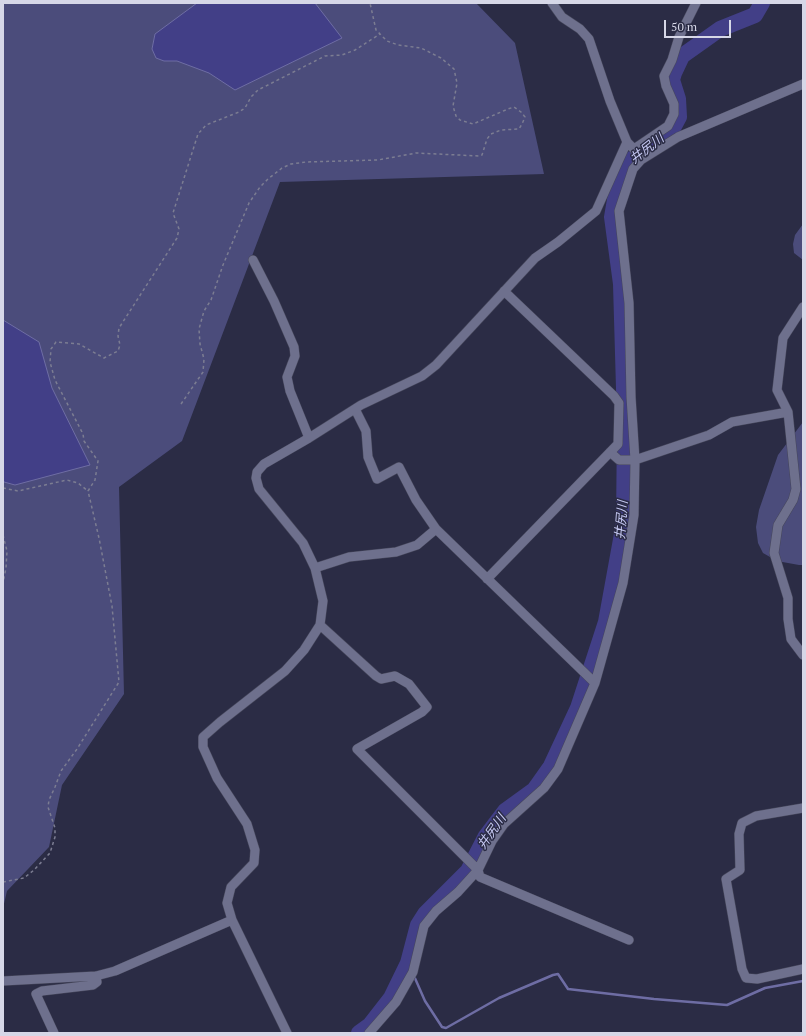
<!DOCTYPE html>
<html>
<head>
<meta charset="utf-8">
<style>
  body { margin:0 }
  #map { position:relative; width:806px; height:1036px; overflow:hidden; background:#2b2c45; font-family:"PT Serif",serif }
  canvas { display:block }
  .frame { position:absolute; inset:0; border:4px solid #d6d7e7; pointer-events:none }
  .scale { position:absolute; left:664px; top:20px; width:67px; height:18px; box-sizing:border-box; border:2px solid #d6d7e7; border-top:0; padding-left:5px; font-size:12px; line-height:14px; white-space:nowrap; color:#d6d7e7; -webkit-text-stroke:3px #2b2c45; paint-order:stroke }
</style>
</head>
<body>
<div id="map">
<canvas width="806" height="1036"></canvas>
<div class="frame"></div>
<div class="scale">50 m</div>
</div>
<script>
const context = document.querySelector('canvas').getContext('2d');
context.lineJoin = 'round';
function fill(path, color) { context.fillStyle = color; context.fill(path, 'evenodd'); }
const toPath = rows => new Path2D(rows.map(r => 'M' + r).join(''));
function stroke(path, color, width, dash) { context.strokeStyle = color; context.lineWidth = width; context.lineCap = dash ? 'butt' : 'round'; context.setLineDash(dash || []); context.stroke(path); }
function write(font, color, halo, rows, align = 'center') {
  context.font = font + ' "PT Serif","Noto Sans JP",serif'; context.lineWidth = 3; context.setLineDash([]); context.textBaseline = 'middle'; context.strokeStyle = halo; context.fillStyle = color; for (const [text, x, y, turn = 0] of rows) {
    context.save(); context.translate(x, y); context.rotate((+turn || 0) * Math.PI / 180); context.textAlign = isNaN(turn) ? turn : align; if (halo) context.strokeText(text, 0, 0); context.fillText(text, 0, 0); context.restore();
  }
}
const green = toPath([
  [3,3,476,3,515,43,544,174,280,182,182,441,119,487,124,694,62,785,49,847,7,891,3,908],
  [803,224,803,260,794,253,793,244,795,235],
  [803,422,803,565,799,565,777,561,763,553,758,543,756,527,759,510,778,455]
]);
const water = toPath([
  [197,3,315,3,342,38,235,90,209,73,177,61,164,61,156,58,152,49,155,34,197,3],
  [3,320,39,342,52,388,90,465,15,485,4,482,3,480,3,320]
]);
const stream = toPath([
  [408,963,411,969],
  [414,976,425,1001,442,1027,446,1028,499,998,553,975,558,974,568,989,654,999,727,1005,765,988,803,981]
]);
const river = toPath([
  [359,1033,370,1025,391,998,408,963,418,925,425,914,468,871,486,836,505,811,534,790,551,766,578,708,606,622,624,523,625,423,621,284,612,217,617,188,629,161,672,130,679,117,678,99,672,80,674,73,682,56,720,29,755,15,762,3]
]);
const path = toPath([
  [181,404,203,372,204,359,200,344,199,329,204,311,211,300,223,265,249,203,260,187,268,179,282,168,291,164,306,162,378,160,416,153,479,156,482,155,487,139,491,134,501,130,519,129,522,124,525,117,521,112,514,107,508,109,473,124,460,120,456,116,453,106,457,83,454,69,441,58,421,48,398,45,387,41,380,34],
  [3,488,18,491,67,480,78,483,88,491],
  [3,535,7,551,6,568,3,583],
  [3,882,24,878,34,870,50,853,55,837,55,828,48,807,49,800,55,787,61,771,77,749,119,682,112,606,99,538,88,491,95,480,98,461,84,441,83,434,55,380,50,362,51,349,56,342,79,344,104,358,118,351,120,345,118,336,119,328,177,238,179,229,173,213,198,134,206,125,239,112,245,108,251,97,258,90,325,56,342,55,355,50,380,34,376,30,370,3]
]);
const minor = toPath([
  [552,3,562,17,580,29,589,39,610,101,627,142,634,149,641,160],
  [634,149,668,126,674,114,674,104,666,86,664,76,672,60,679,37,696,3],
  [253,260,274,301,294,347,295,356,287,377,290,391,309,438],
  [803,307,783,338,777,390,788,412,796,489,793,500,778,525,774,553,788,598,788,619,791,639,803,655],
  [355,409,366,431,368,457,377,479,399,467,416,500,436,529,595,683],
  [610,452,619,460,635,460,709,435,732,422,788,412],
  [315,568,349,557,396,552,417,545,436,529],
  [487,579,618,444,619,403,614,396,504,291],
  [320,625,376,676,381,679,395,676,409,684,427,707,422,712,357,749,478,870,480,877,629,940],
  [803,808,756,816,742,823,739,834,740,870,726,879,742,969,746,978,757,979,803,969],
  [3,981,96,976,115,971,232,920],
  [54,1033,36,994,42,991,93,985,97,982,96,976],
  [287,1033,232,920,227,903,231,887,254,863,255,850,247,824,217,778,203,747,203,737,220,722,285,671,304,650,320,625,323,601,315,568,303,543,259,489,256,478,257,472,264,464,309,438,361,405,422,376,436,365,535,258,558,242,596,211,627,142],
  [369,1033,396,1002,413,972,424,926,436,911,458,892,478,870,492,841,504,824,544,788,558,769,595,683,623,583,634,515,635,460,631,397,629,303,619,211,633,169,641,160,678,137,803,84]
]);
const waterNames = [
  ["井尻川",647,149,-38],
  ["井尻川",622,520,-86],
  ["井尻川",492,832,-55]
];
fill(green, '#4b4c7b');
fill(water, '#423f87');
stroke(water, '#6e6da4', 1);
stroke(stream, '#6e6da4', 2.5);
stroke(river, '#423f87', 16);
stroke(minor, '#46475b', 10);
stroke(path, '#7c7d92', 1.5, [3, 3]);
stroke(minor, '#6e708d', 9);
write('italic 13px', '#c4c7f1', '#2b2c45', waterNames);
</script>
</body>
</html>
